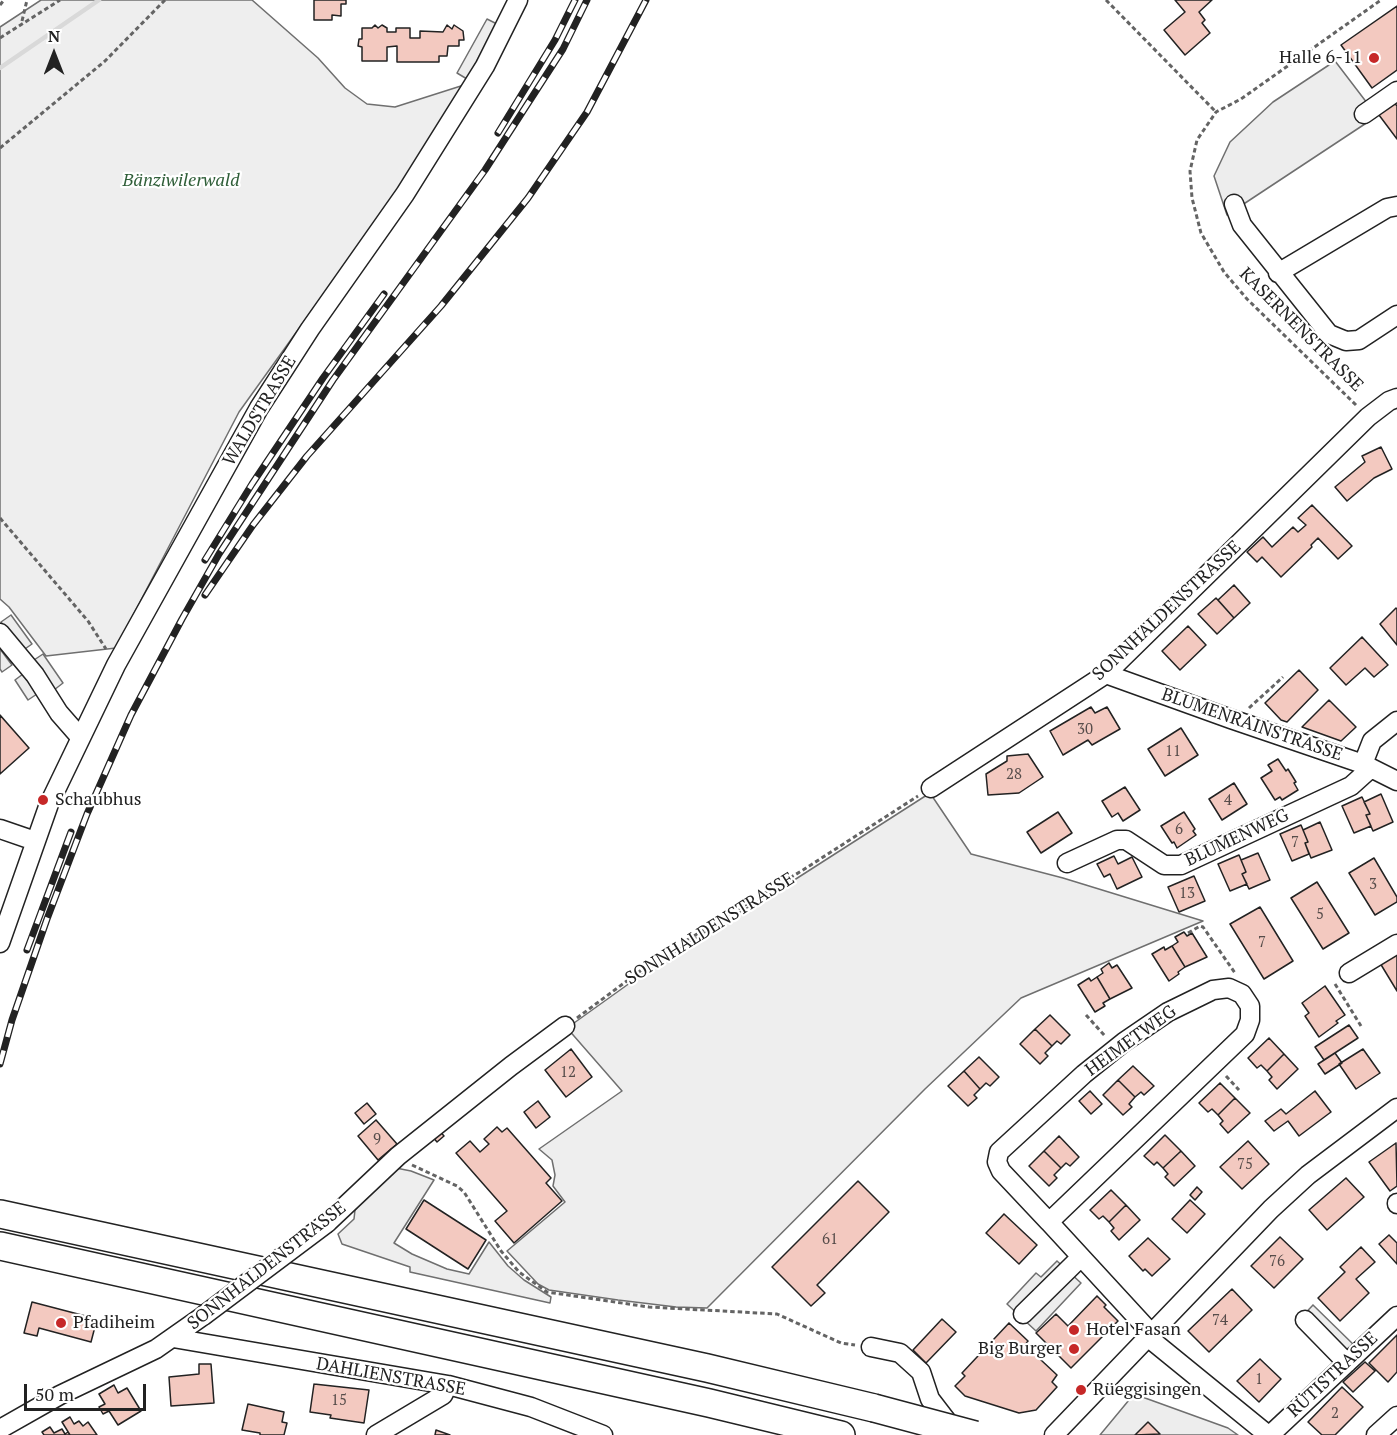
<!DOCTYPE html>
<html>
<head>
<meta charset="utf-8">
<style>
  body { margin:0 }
  #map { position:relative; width:1397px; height:1435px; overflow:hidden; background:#fff; font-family:"PT Serif",serif }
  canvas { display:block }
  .north { position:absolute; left:24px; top:24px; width:60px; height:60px; -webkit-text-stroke:4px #fff; paint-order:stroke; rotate:0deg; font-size:16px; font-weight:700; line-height:24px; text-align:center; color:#222 }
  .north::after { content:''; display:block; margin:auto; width:21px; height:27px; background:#222; clip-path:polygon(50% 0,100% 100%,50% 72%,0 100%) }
  .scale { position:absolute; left:24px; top:1384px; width:122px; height:27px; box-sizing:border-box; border:3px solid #222; border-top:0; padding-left:8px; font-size:18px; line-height:21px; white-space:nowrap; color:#222; -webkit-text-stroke:4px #fff; paint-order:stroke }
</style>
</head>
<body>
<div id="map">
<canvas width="1397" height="1435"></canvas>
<div class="north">N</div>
<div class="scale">50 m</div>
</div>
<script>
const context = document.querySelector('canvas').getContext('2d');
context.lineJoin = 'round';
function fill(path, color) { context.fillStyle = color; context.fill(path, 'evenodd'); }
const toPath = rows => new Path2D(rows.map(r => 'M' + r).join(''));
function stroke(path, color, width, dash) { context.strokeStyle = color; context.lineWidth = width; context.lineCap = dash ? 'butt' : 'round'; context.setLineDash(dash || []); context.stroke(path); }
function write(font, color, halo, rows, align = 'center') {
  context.font = font + ' "PT Serif",serif'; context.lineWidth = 4.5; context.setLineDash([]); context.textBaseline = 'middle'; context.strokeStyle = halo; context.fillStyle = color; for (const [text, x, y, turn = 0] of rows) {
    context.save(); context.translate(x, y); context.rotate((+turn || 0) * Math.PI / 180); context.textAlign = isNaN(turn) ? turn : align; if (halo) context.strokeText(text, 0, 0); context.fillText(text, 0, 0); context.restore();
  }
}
const green = toPath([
  [41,0,252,0,318,58,345,88,367,104,395,107,464,85,423,156,239,412,116,648,46,656,9,607,0,599,0,27,41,0],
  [930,793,971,854,1063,878,1203,921,1021,998,925,1089,707,1308,676,1307,618,1300,549,1290,538,1284,507,1251,565,1202,553,1186,555,1175,552,1160,539,1149,622,1091,567,1028,655,965,702,934,788,884,930,793],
  [396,1168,411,1171,434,1180,394,1243,412,1254,447,1269,469,1274,489,1242,508,1266,524,1280,551,1297,550,1303,410,1272,410,1267,342,1244,338,1234,354,1219,355,1210,370,1189,396,1168]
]);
const parking = toPath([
  [487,19,497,24,467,79,457,73,487,19],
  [1335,61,1377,116,1227,215,1214,176,1230,142,1273,102,1335,61],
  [11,615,32,644,22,651,1,622,11,615],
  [0,649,12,665,2,672,0,669,0,649],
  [43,654,63,683,54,690,34,660,43,654],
  [23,674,37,694,28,700,15,680,23,674],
  [1057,1261,1081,1283,1036,1331,1007,1304,1036,1273,1041,1277,1057,1261],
  [1313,1305,1356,1347,1340,1364,1297,1322,1313,1305],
  [1134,1394,1228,1428,1238,1435,1100,1435,1134,1394]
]);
const stream = toPath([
  [0,68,99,0]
]);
const building = toPath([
  [314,0,346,0,346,4,341,4,341,16,332,15,332,20,314,20,314,0],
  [1175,0,1212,0,1199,12,1205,20,1202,23,1210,33,1185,55,1164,30,1185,12,1175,0],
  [1397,6,1397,70,1372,88,1341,45,1397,6],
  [375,25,378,28,382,25,387,28,387,32,396,32,396,28,410,28,410,38,420,38,420,31,443,32,447,25,452,29,454,25,463,31,464,40,459,40,459,46,448,46,447,56,439,56,439,62,397,62,397,46,387,47,387,61,362,61,362,47,358,46,359,39,362,39,362,28,372,28,375,25],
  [1391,99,1397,106,1397,139,1376,111,1391,99],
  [1381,447,1392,469,1374,478,1347,501,1335,487,1365,462,1362,456,1381,447],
  [1312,505,1352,546,1338,559,1318,538,1311,545,1312,547,1281,577,1262,557,1257,562,1247,552,1263,537,1272,547,1293,527,1298,532,1306,525,1298,518,1312,505],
  [1234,585,1250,603,1234,618,1218,600,1234,585],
  [1216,598,1234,618,1217,634,1198,614,1216,598],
  [1396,608,1397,609,1397,645,1380,624,1396,608],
  [1188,626,1206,645,1180,670,1162,651,1188,626],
  [1362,637,1388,665,1374,677,1365,668,1346,685,1330,668,1362,637],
  [1299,670,1318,690,1287,722,1281,720,1265,703,1299,670],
  [1329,700,1356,727,1341,741,1302,727,1329,700],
  [1091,707,1095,713,1107,707,1120,729,1092,745,1088,740,1063,755,1050,731,1091,707],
  [0,715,29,748,0,774,0,715],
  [1181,728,1198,755,1165,776,1148,749,1181,728],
  [1028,754,1043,777,1019,793,988,795,986,774,1007,761,1007,756,1028,754],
  [1278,759,1286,771,1288,769,1296,782,1294,783,1298,790,1282,800,1280,797,1275,800,1261,778,1272,771,1268,765,1278,759],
  [1234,783,1247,804,1222,820,1209,799,1234,783],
  [1125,787,1140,810,1123,821,1118,813,1112,817,1102,801,1125,787],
  [1381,794,1393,822,1373,831,1366,815,1370,814,1364,802,1381,794],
  [1362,797,1370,814,1366,815,1371,826,1354,833,1342,806,1362,797],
  [1058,812,1072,833,1041,853,1027,832,1058,812],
  [1184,812,1195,829,1193,831,1196,835,1177,848,1174,842,1172,843,1161,826,1184,812],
  [1320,822,1332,850,1311,858,1305,843,1308,842,1303,830,1320,822],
  [1301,825,1308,842,1305,843,1309,854,1292,861,1280,834,1301,825],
  [1258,853,1270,880,1249,889,1242,874,1246,872,1241,860,1258,853],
  [1239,855,1246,872,1242,874,1247,884,1230,891,1218,864,1239,855],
  [1114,856,1118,864,1132,857,1142,877,1117,889,1110,874,1104,877,1097,864,1114,856],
  [1374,858,1397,897,1397,902,1375,915,1349,873,1374,858],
  [1194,876,1205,901,1179,912,1168,887,1194,876],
  [1317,882,1349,933,1323,949,1291,898,1317,882],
  [1260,907,1293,961,1264,979,1230,924,1260,907],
  [1184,932,1187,936,1192,933,1207,957,1185,967,1172,946,1178,942,1175,937,1184,932],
  [1172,946,1185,967,1178,972,1179,974,1169,981,1152,954,1164,947,1165,950,1172,946],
  [1397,953,1397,991,1380,963,1397,953],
  [1109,963,1112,968,1117,965,1132,988,1110,999,1097,977,1103,973,1101,969,1109,963],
  [1097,977,1110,999,1103,1003,1105,1006,1095,1012,1078,985,1089,978,1091,981,1097,977],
  [1325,986,1345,1015,1336,1021,1338,1023,1319,1037,1305,1016,1309,1013,1302,1003,1325,986],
  [1050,1015,1070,1035,1061,1044,1057,1041,1052,1046,1035,1029,1050,1015],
  [1349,1025,1358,1038,1324,1060,1315,1047,1349,1025],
  [1035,1029,1052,1046,1045,1053,1048,1056,1040,1064,1020,1044,1035,1029],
  [1269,1038,1284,1054,1267,1071,1261,1065,1257,1068,1248,1058,1269,1038],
  [571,1049,592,1077,566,1097,545,1070,571,1049],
  [1363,1049,1380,1073,1356,1089,1339,1064,1363,1049],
  [1335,1053,1342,1063,1325,1074,1318,1064,1335,1053],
  [1284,1054,1298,1069,1277,1089,1269,1080,1272,1077,1267,1071,1284,1054],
  [979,1057,999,1077,990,1086,986,1083,980,1089,964,1071,979,1057],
  [1133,1066,1154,1086,1144,1095,1141,1092,1135,1097,1118,1080,1133,1066],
  [964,1071,980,1089,974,1095,977,1098,968,1106,948,1086,964,1071],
  [1118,1080,1135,1097,1129,1104,1132,1107,1123,1115,1103,1095,1118,1080],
  [1220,1083,1235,1098,1218,1115,1212,1109,1208,1112,1199,1103,1220,1083],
  [1090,1091,1102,1104,1091,1114,1079,1101,1090,1091],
  [1315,1091,1331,1112,1299,1136,1288,1121,1274,1131,1265,1121,1281,1109,1286,1114,1315,1091],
  [1235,1098,1250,1113,1228,1133,1220,1124,1223,1121,1218,1115,1235,1098],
  [538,1101,550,1117,536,1128,524,1112,538,1101],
  [367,1103,376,1114,364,1124,355,1113,367,1103],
  [376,1120,397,1144,378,1160,358,1136,376,1120],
  [497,1127,502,1132,507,1128,551,1178,546,1183,562,1201,514,1243,495,1221,507,1211,456,1153,470,1141,480,1152,489,1144,484,1139,497,1127],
  [438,1129,444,1136,437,1142,432,1136,438,1129],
  [1165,1135,1181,1151,1163,1168,1157,1162,1154,1165,1144,1156,1165,1135],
  [1059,1136,1079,1157,1070,1166,1066,1163,1061,1168,1044,1151,1059,1136],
  [1248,1141,1269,1164,1242,1189,1220,1167,1248,1141],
  [1396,1143,1397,1186,1390,1191,1369,1162,1396,1143],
  [1044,1151,1061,1168,1054,1175,1057,1178,1049,1186,1029,1166,1044,1151],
  [1181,1151,1195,1166,1174,1186,1165,1177,1168,1174,1163,1168,1181,1151],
  [1346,1178,1364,1197,1327,1230,1309,1210,1346,1178],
  [858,1181,889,1212,817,1285,825,1293,811,1306,772,1267,858,1181],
  [1197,1187,1202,1192,1195,1200,1190,1195,1197,1187],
  [1111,1190,1126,1205,1109,1222,1103,1216,1099,1219,1090,1210,1111,1190],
  [424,1200,486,1240,468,1269,406,1229,424,1200],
  [1190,1200,1205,1214,1187,1233,1172,1219,1190,1200],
  [1126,1205,1140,1220,1119,1240,1111,1231,1114,1228,1109,1222,1126,1205],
  [1004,1214,1037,1245,1019,1264,986,1233,1004,1214],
  [1389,1235,1397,1243,1397,1264,1379,1244,1389,1235],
  [1280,1237,1303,1259,1274,1288,1251,1266,1280,1237],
  [1148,1238,1170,1259,1152,1276,1145,1269,1143,1271,1129,1256,1148,1238],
  [1361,1247,1375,1262,1356,1279,1369,1293,1340,1321,1318,1298,1345,1272,1340,1267,1361,1247],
  [1232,1289,1252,1310,1209,1352,1188,1331,1232,1289],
  [1097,1296,1106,1305,1104,1307,1118,1321,1071,1368,1036,1333,1056,1314,1068,1326,1097,1296],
  [32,1302,97,1319,91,1342,39,1328,37,1336,24,1333,32,1302],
  [942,1319,956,1332,926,1363,913,1350,942,1319],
  [1009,1323,1028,1341,1025,1345,1057,1375,1052,1382,1057,1387,1036,1410,1019,1413,965,1396,955,1386,965,1376,962,1373,1009,1323],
  [1397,1335,1397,1372,1388,1382,1369,1363,1397,1335],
  [1260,1359,1281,1379,1259,1402,1237,1381,1260,1359],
  [1365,1362,1375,1371,1353,1392,1343,1382,1365,1362],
  [199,1364,211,1364,214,1403,171,1406,169,1377,199,1374,199,1364],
  [314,1384,369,1390,364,1423,330,1418,331,1415,310,1412,314,1384],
  [114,1385,118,1393,127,1388,141,1411,118,1425,109,1411,103,1414,99,1407,105,1404,99,1394,114,1385],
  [1342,1387,1363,1407,1335,1435,1322,1435,1308,1422,1342,1387],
  [248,1404,284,1412,282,1422,287,1423,284,1435,260,1435,260,1433,242,1430,248,1404],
  [70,1417,74,1424,79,1421,83,1426,88,1422,97,1435,70,1435,62,1422,70,1417],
  [1148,1422,1160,1434,1135,1435,1148,1422],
  [50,1427,54,1433,62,1429,65,1434,68,1432,70,1435,44,1435,42,1432,50,1427],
  [436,1430,450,1435,435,1435,436,1430]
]);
const path = toPath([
  [1106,0,1216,112],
  [0,5,4,0],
  [22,21,27,0],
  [0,38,60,0],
  [0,148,105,61,165,0],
  [1356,405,1247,299,1224,272,1201,233,1192,198,1190,171,1197,140,1216,112,1241,99,1381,0],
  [0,518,88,621,106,649],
  [1249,708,1283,677],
  [1188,933,1200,926,1203,927,1235,973],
  [1335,984,1361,1026],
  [1086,1015,1105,1036],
  [577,1018,659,957,803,870,918,796],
  [1226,1076,1239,1090],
  [412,1165,457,1186,464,1192,501,1251,519,1272,547,1292,649,1307,777,1314,841,1343,855,1345]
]);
const minor = toPath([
  [1364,114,1397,91],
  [1234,204,1242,225,1329,334,1346,341,1359,340,1397,315],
  [1278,273,1387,208,1397,206],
  [0,633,35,675,59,713,80,737],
  [1106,674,1231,719,1363,764,1397,781],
  [1363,764,1372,741,1397,721],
  [931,788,1106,674,1368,417,1389,401,1397,398],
  [0,829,35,841],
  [1067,863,1117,840,1126,840,1164,865,1181,865,1351,786,1371,768],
  [0,943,49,804,116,665,259,408,310,329,405,194,485,66,518,0],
  [1349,973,1397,944],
  [1397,1204,1397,1203],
  [1049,1222,1001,1171,997,1162,999,1152,1084,1074,1124,1042,1168,1012,1213,990,1229,988,1242,994,1250,1006,1250,1020,1245,1034,1049,1222,1152,1334,1155,1343,1268,1435],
  [327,1223,398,1156,511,1066,565,1026],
  [1023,1314,1081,1257],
  [1305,1320,1347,1363],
  [173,1338,448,1385,531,1407,603,1435],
  [871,1347,900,1353,921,1372,930,1399,953,1429],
  [0,1429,60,1395,156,1349,203,1316],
  [376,1435,443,1395,448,1385],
  [1054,1435,1271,1209,1308,1175,1397,1108],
  [1270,1435,1397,1316],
  [1376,1435,1397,1416]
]);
const highway = toPath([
  [0,1214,707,1368,874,1408],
  [0,1246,709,1403,841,1435]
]);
const rail = toPath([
  [498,133,555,40,575,0],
  [205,560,252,484,323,378,384,294],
  [205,595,253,525,307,456,441,306,528,198,587,112,646,0],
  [27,950,71,832],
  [0,1064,12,1020,47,919,87,814,131,715,182,619,219,554,333,380,485,170,563,49,587,0]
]);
const minorBridge = toPath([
  [203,1316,327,1223]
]);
const highwayBridge = toPath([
  [874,1408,975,1435]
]);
const markers = [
  [1374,58,6,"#c62828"],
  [43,800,6,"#c62828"],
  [61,1323,6,"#c62828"],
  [1074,1330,6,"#c62828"],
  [1074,1349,6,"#c62828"],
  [1081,1390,6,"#c62828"]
];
const numberNames = [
  ["30",1085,730],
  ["11",1173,752],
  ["28",1014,775],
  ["4",1228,801],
  ["6",1179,830],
  ["7",1295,843],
  ["3",1373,885],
  ["13",1187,894],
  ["5",1320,915],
  ["7",1262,943],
  ["12",568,1073],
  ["9",377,1140],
  ["75",1245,1165],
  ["61",830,1240],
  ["76",1277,1262],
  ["74",1220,1321],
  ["1",1259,1380],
  ["15",339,1401],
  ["2",1335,1414]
];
const poiNames = [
  ["Halle 6-11",1362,58,"right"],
  ["Schaubhus",55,800],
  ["Pfadiheim",73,1323],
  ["Hotel Fasan",1086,1330],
  ["Big Burger",1062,1349,"right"],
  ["Rüeggisingen",1093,1390]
];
const parkNames = [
  ["Bänziwilerwald",181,181]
];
const streetNames = [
  ["KASERNENSTRASSE",1301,330,45],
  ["WALDSTRASSE",260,411,-59],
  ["SONNHALDENSTRASSE",1167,611,-43],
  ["BLUMENRAINSTRASSE",1252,725,19],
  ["BLUMENWEG",1237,838,-25],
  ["SONNHALDENSTRASSE",710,929,-32],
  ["HEIMETWEG",1131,1041,-36],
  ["SONNHALDENSTRASSE",267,1266,-38],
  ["RÜTISTRASSE",1333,1375,-43],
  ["DAHLIENSTRASSE",391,1377,10]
];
fill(green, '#eee');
stroke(green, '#6f6f6f', 1.5);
fill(parking, '#ededed');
stroke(parking, '#6f6f6f', 1.5);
stroke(stream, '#d9d9d9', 4.5);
fill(building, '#f3c9c0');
stroke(building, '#222', 1.5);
stroke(minor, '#222', 21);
stroke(highway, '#222', 30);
stroke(path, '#646464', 3, [4.5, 3]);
stroke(minor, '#fff', 18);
stroke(highway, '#fff', 27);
stroke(rail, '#222', 7);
stroke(rail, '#fff', 4.5, [14]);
stroke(minorBridge, '#222', 21, []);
stroke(highwayBridge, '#222', 30, []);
stroke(minorBridge, '#fff', 18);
stroke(highwayBridge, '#fff', 27);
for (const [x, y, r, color] of markers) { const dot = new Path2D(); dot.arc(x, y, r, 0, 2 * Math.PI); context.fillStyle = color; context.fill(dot); stroke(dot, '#fff', 2); }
write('15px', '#564c4a', null, numberNames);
write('18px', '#222', '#fff', poiNames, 'left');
write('italic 18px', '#2f5e38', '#fff', parkNames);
write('18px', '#222', '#fff', streetNames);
</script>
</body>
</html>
